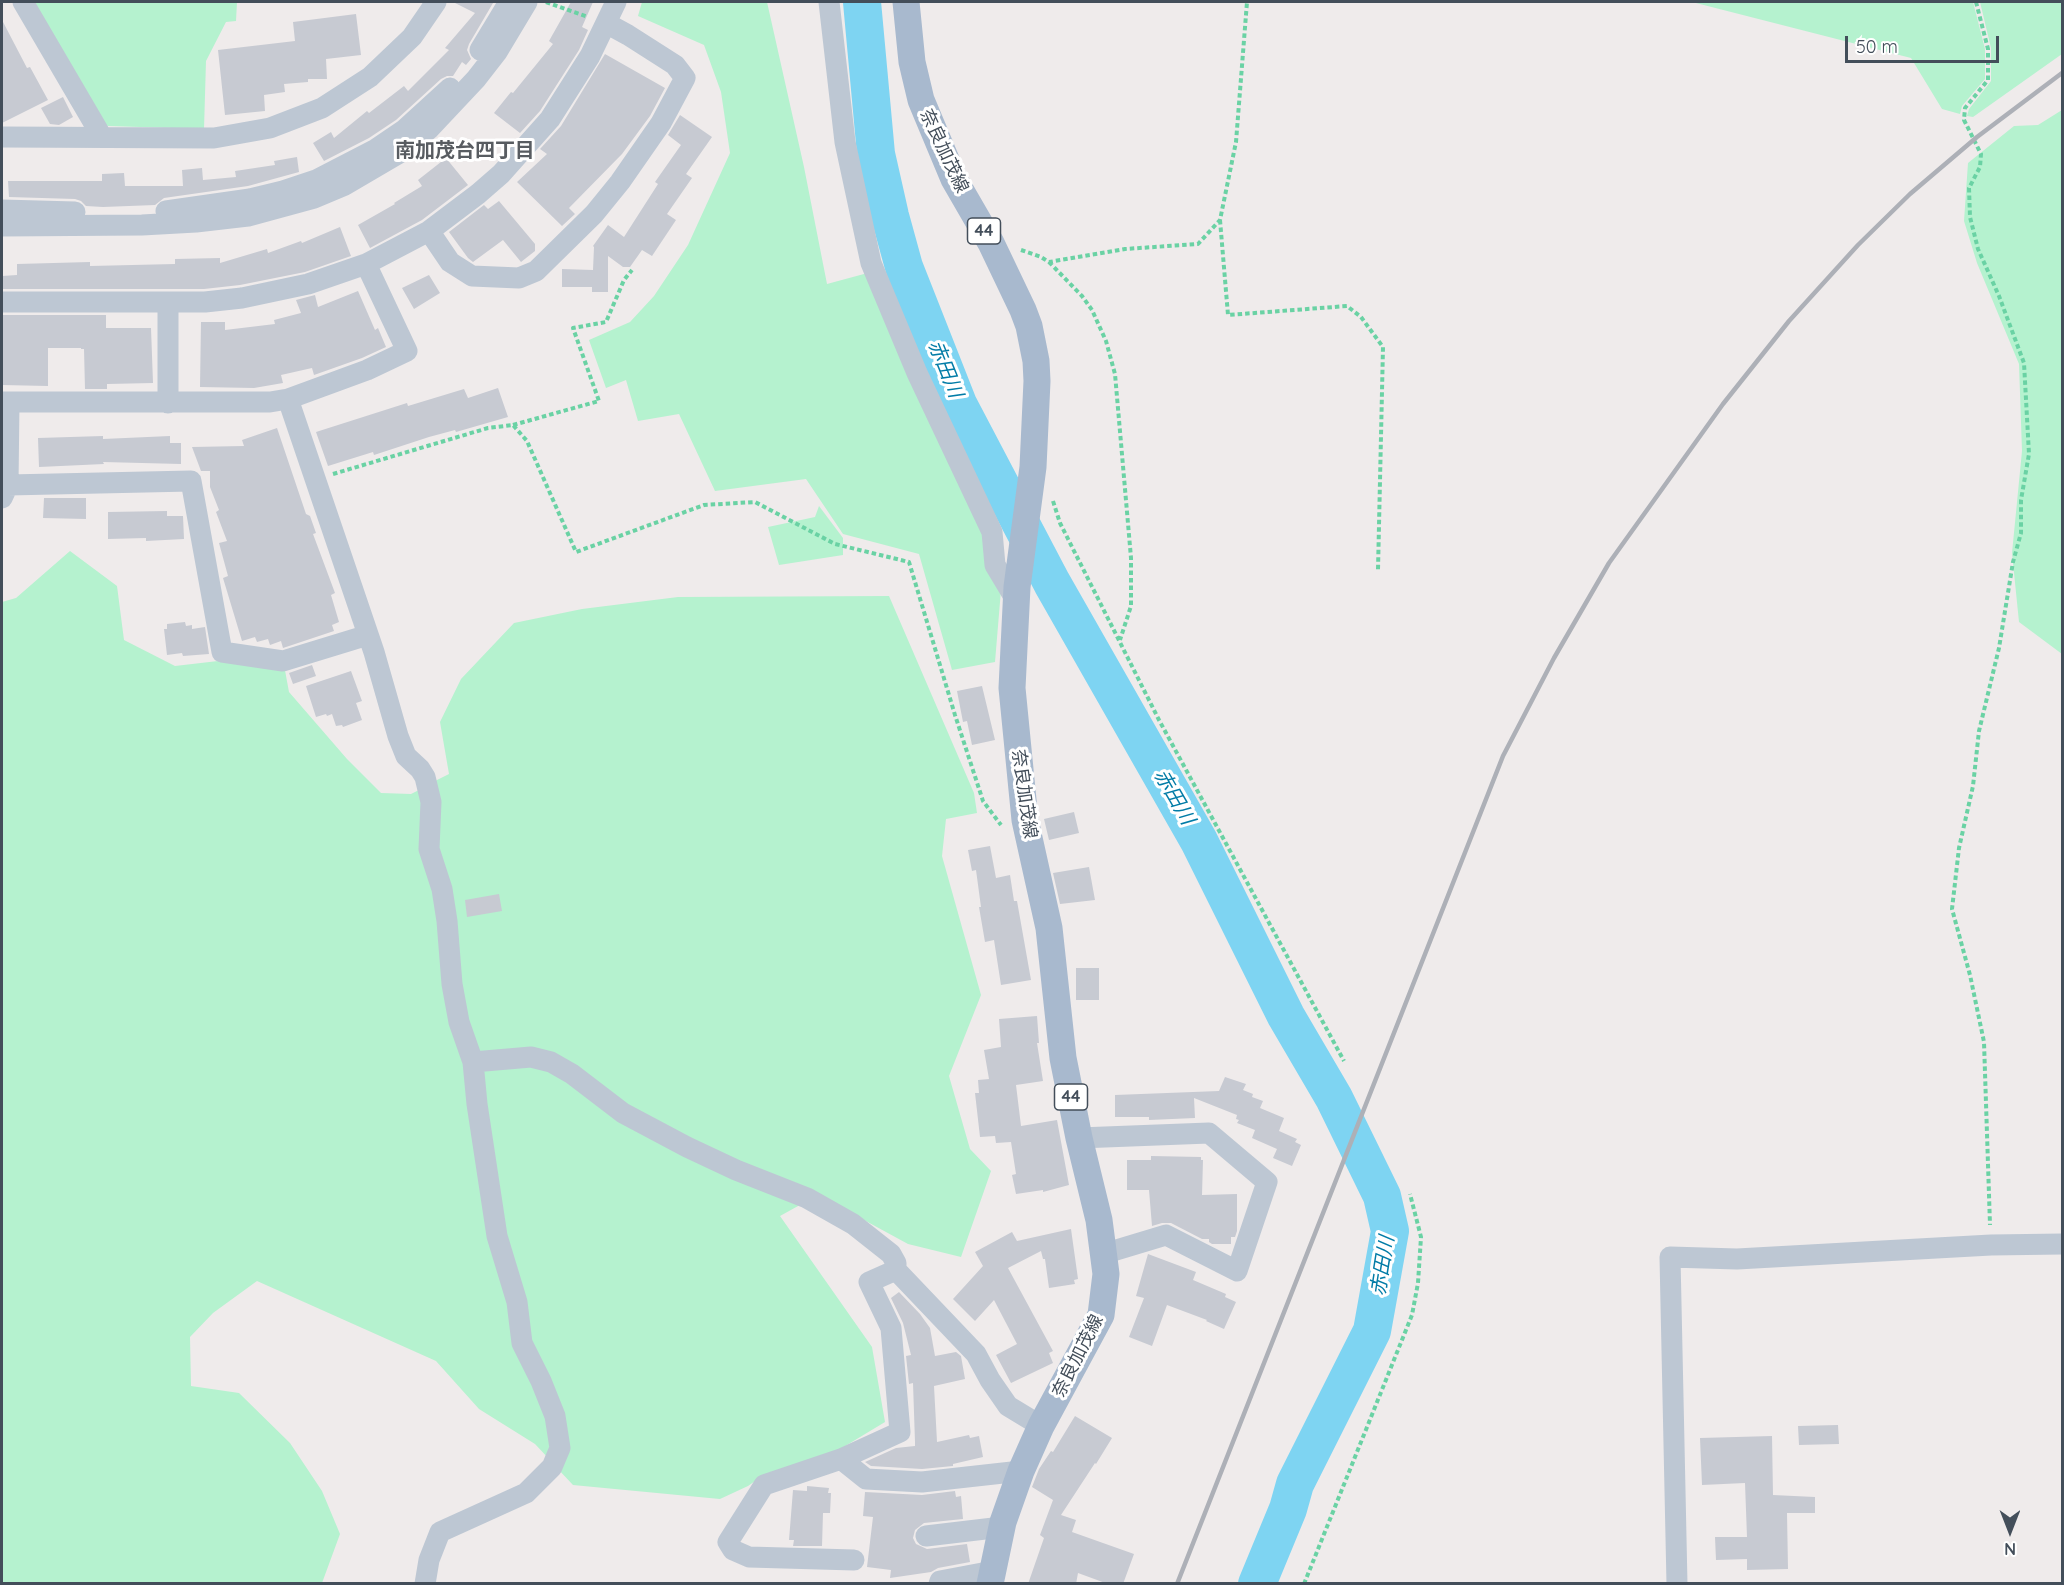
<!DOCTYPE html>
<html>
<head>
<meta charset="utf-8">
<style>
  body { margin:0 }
  #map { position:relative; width:2064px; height:1585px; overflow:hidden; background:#efebeb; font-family:Quicksand,sans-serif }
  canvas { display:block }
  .frame { position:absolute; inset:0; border:3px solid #434e5a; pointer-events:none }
  .north { position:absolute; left:1980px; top:1501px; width:60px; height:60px; -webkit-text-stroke:4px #fff; paint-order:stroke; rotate:180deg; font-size:16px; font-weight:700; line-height:24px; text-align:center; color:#434e5a }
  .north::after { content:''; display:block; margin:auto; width:21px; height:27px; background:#434e5a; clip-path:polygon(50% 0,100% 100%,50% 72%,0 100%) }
  .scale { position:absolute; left:1845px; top:36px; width:154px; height:27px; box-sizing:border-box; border:3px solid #434e5a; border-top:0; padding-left:8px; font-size:18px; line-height:21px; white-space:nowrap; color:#434e5a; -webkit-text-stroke:4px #fff; paint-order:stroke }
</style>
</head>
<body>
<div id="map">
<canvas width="2064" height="1585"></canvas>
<div class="frame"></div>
<div class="north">N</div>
<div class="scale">50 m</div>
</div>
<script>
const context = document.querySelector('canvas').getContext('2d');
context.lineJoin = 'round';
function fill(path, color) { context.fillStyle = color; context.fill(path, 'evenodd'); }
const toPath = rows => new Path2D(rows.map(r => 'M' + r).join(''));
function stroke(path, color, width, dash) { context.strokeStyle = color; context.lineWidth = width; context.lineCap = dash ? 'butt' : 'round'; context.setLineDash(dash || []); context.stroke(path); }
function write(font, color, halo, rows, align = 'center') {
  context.font = font + ' Quicksand,"Noto Sans JP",sans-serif'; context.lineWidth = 6; context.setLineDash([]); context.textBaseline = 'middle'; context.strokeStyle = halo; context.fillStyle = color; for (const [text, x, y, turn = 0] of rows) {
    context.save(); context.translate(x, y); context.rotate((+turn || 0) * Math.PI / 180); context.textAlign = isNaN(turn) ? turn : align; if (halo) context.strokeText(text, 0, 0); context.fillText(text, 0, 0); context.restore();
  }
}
const green = toPath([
  [34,2,237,2,236,21,226,22,206,61,204,129,108,126,101,123],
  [642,2,767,2,804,167,827,284,875,271,1004,554,995,662,952,670,919,554,843,534,806,479,715,491,679,414,638,421,626,380,606,388,589,340,630,322,654,296,688,245,730,153,721,92,704,45,638,16],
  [1692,2,1973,2,1985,49,1985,79,1962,106,1960,114,1942,109,1911,58],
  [1980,2,2062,2,2062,54,1973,117,1967,116,1969,109,1991,81,1991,48],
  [2062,110,2062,654,2019,622,2012,553,2022,451,2019,364,1977,263,1964,221,1968,163,2014,126,2038,125],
  [819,506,843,538,843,555,779,565,768,527,815,517],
  [70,551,117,586,124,640,175,666,218,661,284,665,289,692,347,759,381,793,411,794,423,788,472,1104,550,1417,550,1460,535,1444,479,1409,436,1361,257,1281,213,1313,190,1337,191,1386,239,1393,290,1443,322,1491,340,1534,322,1583,2,1584,2,602,16,598],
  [889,596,974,793,977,813,946,819,942,856,981,995,949,1076,970,1149,991,1171,961,1257,908,1244,818,1195,780,1216,872,1347,885,1422,827,1457,758,1479,748,1486,720,1499,573,1485,557,1468,503,1235,434,848,433,782,449,774,440,722,461,679,514,623,582,609,678,597]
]);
const river = toPath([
  [862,2,876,154,890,216,904,267,958,404,1052,583,1199,841,1286,1016,1334,1098,1382,1196,1390,1231,1372,1331,1295,1484,1288,1509,1257,1584]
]);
const building = toPath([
  [453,2,489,2,493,3,469,44,467,50,471,59,466,65,462,62,453,76,447,76,441,79,396,120,369,138,324,161,313,143,331,132,334,138,367,111,369,113,404,86,408,91,449,50,445,48,475,13],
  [571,2,593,2,582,27,588,30,579,50,540,111,520,133,494,113,511,92,513,93,553,44,549,41],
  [356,14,361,55,326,59,327,79,308,79,308,82,284,84,285,92,264,95,265,111,225,115,218,50,295,41,293,22],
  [2,20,27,68,30,67,48,100,2,123],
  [605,54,665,88,650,116,622,154,569,208,575,214,562,226,517,182,547,154,540,149,561,126],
  [63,97,73,117,59,125,50,124,41,108],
  [680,115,712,137,686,174,692,178,667,214,676,220,652,256,642,250,630,267,623,267,608,256,608,292,592,292,592,287,562,287,562,269,593,270,594,247,593,246,608,225,624,237,658,184,655,182,681,145,668,135],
  [297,157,299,172,248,186,164,198,155,205,103,207,86,206,81,201,75,199,9,197,8,181,102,181,102,174,124,173,125,186,183,186,182,170,202,168,203,180,236,177,235,171,275,165,274,161],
  [446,158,468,185,422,220,370,248,358,225,395,204,394,203,422,186,418,180],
  [499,201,535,244,535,251,521,262,503,240,473,262,468,258,449,232,484,205,488,209],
  [340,227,351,256,305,272,240,285,204,289,2,289,2,276,17,275,17,264,90,262,90,266,175,264,175,259,220,258,220,263,267,249,268,253,301,241,302,243],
  [429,275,440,293,414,309,402,288],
  [358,291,375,330,378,328,386,347,362,358,314,375,312,368,281,375,283,383,254,388,200,387,201,322,225,322,225,330,275,324,274,320,301,313,296,300,315,295,318,307],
  [2,315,106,315,106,328,151,328,153,383,107,384,107,389,85,389,84,349,81,349,81,348,48,348,48,386,2,385],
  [498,388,508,417,456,432,455,430,429,437,374,455,373,452,328,466,316,432,407,403,408,406,464,389,468,398],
  [277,428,306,514,310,516,316,533,313,534,335,593,331,595,339,622,332,625,334,631,283,648,281,641,270,645,268,639,257,642,255,637,242,641,223,578,228,576,219,543,227,541,216,512,219,510,210,487,210,471,201,471,192,447,244,446,242,440],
  [103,436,103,439,170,436,170,443,181,443,181,464,103,462,104,464,39,467,38,438],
  [44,498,86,498,86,519,43,518],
  [167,511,167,516,183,516,184,539,146,541,146,538,108,539,108,512],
  [185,622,186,626,192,625,192,629,205,627,209,654,183,656,182,653,167,655,164,629,167,629,167,624],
  [312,665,316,676,293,684,289,673],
  [351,671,362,701,356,703,362,720,343,727,342,725,336,726,332,714,327,716,326,714,316,717,306,686],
  [982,686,995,740,972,745,967,721,963,722,957,691],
  [1074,812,1079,833,1049,840,1044,819],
  [990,846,996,878,1010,875,1014,901,1017,901,1031,980,1001,985,994,940,985,942,979,907,981,907,976,870,972,871,968,850],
  [1089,867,1095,900,1060,904,1053,873],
  [499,894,502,911,467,917,465,900],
  [1076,968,1099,968,1099,1000,1076,1000],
  [1037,1016,1039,1043,1037,1043,1043,1081,1016,1085,1021,1126,1057,1120,1069,1185,1043,1192,1043,1190,1016,1194,1012,1175,1016,1174,1011,1142,996,1143,995,1136,980,1137,975,1093,979,1093,978,1080,989,1079,984,1050,1001,1047,999,1019],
  [1225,1077,1246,1084,1243,1090,1253,1094,1252,1097,1263,1101,1260,1108,1284,1118,1279,1131,1297,1139,1295,1142,1301,1145,1292,1166,1273,1158,1277,1149,1252,1138,1255,1130,1237,1123,1239,1120,1236,1119,1237,1115,1194,1098,1195,1118,1149,1120,1149,1117,1115,1117,1115,1095,1219,1091],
  [1151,1156,1201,1157,1201,1160,1203,1160,1202,1195,1237,1194,1237,1231,1235,1237,1231,1237,1231,1244,1212,1244,1209,1242,1209,1239,1202,1239,1171,1223,1162,1223,1152,1226,1149,1190,1127,1190,1127,1160,1151,1160],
  [1071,1229,1078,1279,1074,1280,1075,1284,1049,1288,1045,1259,1043,1259,1041,1251,1008,1268,1053,1351,1049,1353,1053,1363,1011,1383,996,1355,1017,1344,994,1300,975,1321,953,1299,983,1266,975,1252,1012,1232,1017,1241],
  [1148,1254,1196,1272,1193,1280,1226,1294,1225,1297,1236,1302,1224,1329,1206,1321,1207,1320,1167,1305,1152,1346,1129,1337,1144,1298,1136,1296],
  [899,1292,920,1314,930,1328,935,1356,956,1352,961,1356,965,1379,934,1386,937,1442,969,1435,970,1438,979,1436,983,1457,953,1464,953,1466,922,1469,871,1466,865,1462,896,1448,915,1446,915,1442,913,1383,909,1384,906,1356,911,1355,903,1323,891,1298],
  [1075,1416,1112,1438,1096,1464,1095,1463,1061,1515,1076,1520,1072,1532,1134,1554,1123,1584,1108,1584,1078,1573,1076,1584,1028,1584,1044,1538,1040,1535,1053,1500,1032,1487,1039,1469,1051,1451,1053,1452],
  [1838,1425,1839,1444,1799,1445,1798,1426],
  [1772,1436,1773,1495,1815,1497,1815,1513,1787,1513,1788,1569,1747,1570,1747,1559,1716,1560,1715,1537,1747,1537,1745,1483,1702,1485,1700,1438],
  [807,1486,829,1488,828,1493,831,1493,830,1513,823,1513,822,1546,793,1546,794,1540,789,1540,793,1490,807,1491],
  [955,1491,956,1497,961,1496,963,1519,924,1523,915,1530,913,1538,916,1544,927,1549,967,1544,970,1562,938,1568,931,1572,890,1578,891,1570,867,1567,873,1517,863,1516,865,1492,922,1495]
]);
const path = toPath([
  [546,2,588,17],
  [1976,2,1988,49,1988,80,1965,108,1964,120,1981,154,1980,167,1969,188,1970,217,1978,249,1999,296,2024,363,2029,454,2021,500,2021,533,2013,562,1999,648,1979,731,1973,786,1959,848,1952,909,1970,975,1984,1042,1990,1225],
  [1220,220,1228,315,1347,306,1361,317,1383,347,1378,570],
  [1021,250,1041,257,1049,262,1125,249,1198,244,1220,220,1236,142,1247,2],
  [1049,262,1082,296,1092,310,1106,341,1115,374,1131,558,1131,606,1120,640],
  [513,425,599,401,573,328,606,322,624,280,632,270],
  [333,474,488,428,513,425,527,441,576,552,704,505,755,502,835,544,909,562,955,715,983,801,1001,825],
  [1053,501,1060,523,1159,720,1344,1061],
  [1304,1584,1412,1315,1418,1283,1421,1237,1410,1194]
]);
const minor = toPath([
  [23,2,102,137],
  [829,2,845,142,871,263,917,373,992,532,995,565,1016,600],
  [480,50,509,2],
  [2,137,214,138,270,128,322,108,370,77,412,37,436,2],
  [2,210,75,212],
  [166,211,250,199,283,191,316,180,376,149,404,130,450,88],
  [2,226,142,225,196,222,248,216,314,198,345,185,403,151,429,129,476,79,497,52,527,2],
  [429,231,478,194,501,174,550,119,590,56,616,2],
  [2,302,205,302,242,298,308,284,366,264],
  [168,302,168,403],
  [288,399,374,652,398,736,406,756,420,769,425,777,431,802,429,849,442,889,447,921,452,984,459,1022,473,1062,477,1104,497,1236,517,1302,522,1343,541,1381,555,1416,560,1448,552,1467,526,1493,440,1532,429,1560,425,1584],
  [2,402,270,402,288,399,367,370,407,351,366,264,429,231,450,262,472,276,519,278,536,271,594,214,620,182,661,123,685,78,675,65,628,35,606,23],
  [2,485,8,485,9,402],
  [2,498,8,485,191,481,222,652,283,661,368,635],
  [473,1062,531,1057,551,1062,572,1074,623,1113,687,1147,736,1170,807,1198,853,1224,891,1254,896,1263,896,1270,976,1354,990,1380,1008,1406,1041,1426],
  [1079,1138,1209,1133,1267,1182,1237,1271,1166,1235,1103,1254],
  [841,1459,866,1479,922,1482,1021,1471],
  [926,1536,1002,1527],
  [854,1560,749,1557,733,1550,728,1542,764,1485,841,1459,900,1432,891,1328,869,1282,896,1270],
  [939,1584,940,1581,993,1571],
  [1677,1584,1670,1257,1737,1259,1991,1245,2062,1244]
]);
const major = toPath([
  [906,2,912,62,921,100,954,179,991,243,1023,310,1029,326,1036,361,1037,381,1033,467,1017,587,1012,688,1025,820,1049,928,1063,1058,1079,1138,1099,1220,1106,1274,1101,1315,1041,1426,1021,1471,1003,1522,990,1584]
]);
const rail = toPath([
  [1177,1584,1503,756,1554,658,1609,563,1723,404,1789,321,1858,245,1910,194,1977,137,2062,73]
]);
const shields = [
  [984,231,33],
  [1071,1097,33]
];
const shieldNames = [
  ["44",984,231],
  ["44",1071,1097]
];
const streetNames = [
  ["奈良加茂線",944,151,65],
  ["奈良加茂線",1024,794,82],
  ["奈良加茂線",1078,1356,-63]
];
const neighbourhoodNames = [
  ["南加茂台四丁目",465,151]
];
const waterNames = [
  ["赤田川",945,369,68],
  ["赤田川",1174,797,60],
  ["赤田川",1383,1266,-81]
];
fill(green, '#b5f2cf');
stroke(river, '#7ed4f2', 38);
fill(building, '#c7cad2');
stroke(path, '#6ad2a4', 4, [4.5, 3]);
stroke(minor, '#bdc7d3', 21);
stroke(major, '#a8b9ce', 27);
stroke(rail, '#adb0b7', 4.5);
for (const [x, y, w] of shields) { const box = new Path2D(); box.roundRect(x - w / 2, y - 13, w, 26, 4.5); context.fillStyle = '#fff'; context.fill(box); stroke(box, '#434e5a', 1.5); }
write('bold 16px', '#434e5a', null, shieldNames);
write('18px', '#434e5a', '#fff', streetNames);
write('bold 20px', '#585c61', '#fff', neighbourhoodNames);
write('italic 20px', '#027ca7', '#fff', waterNames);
</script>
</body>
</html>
